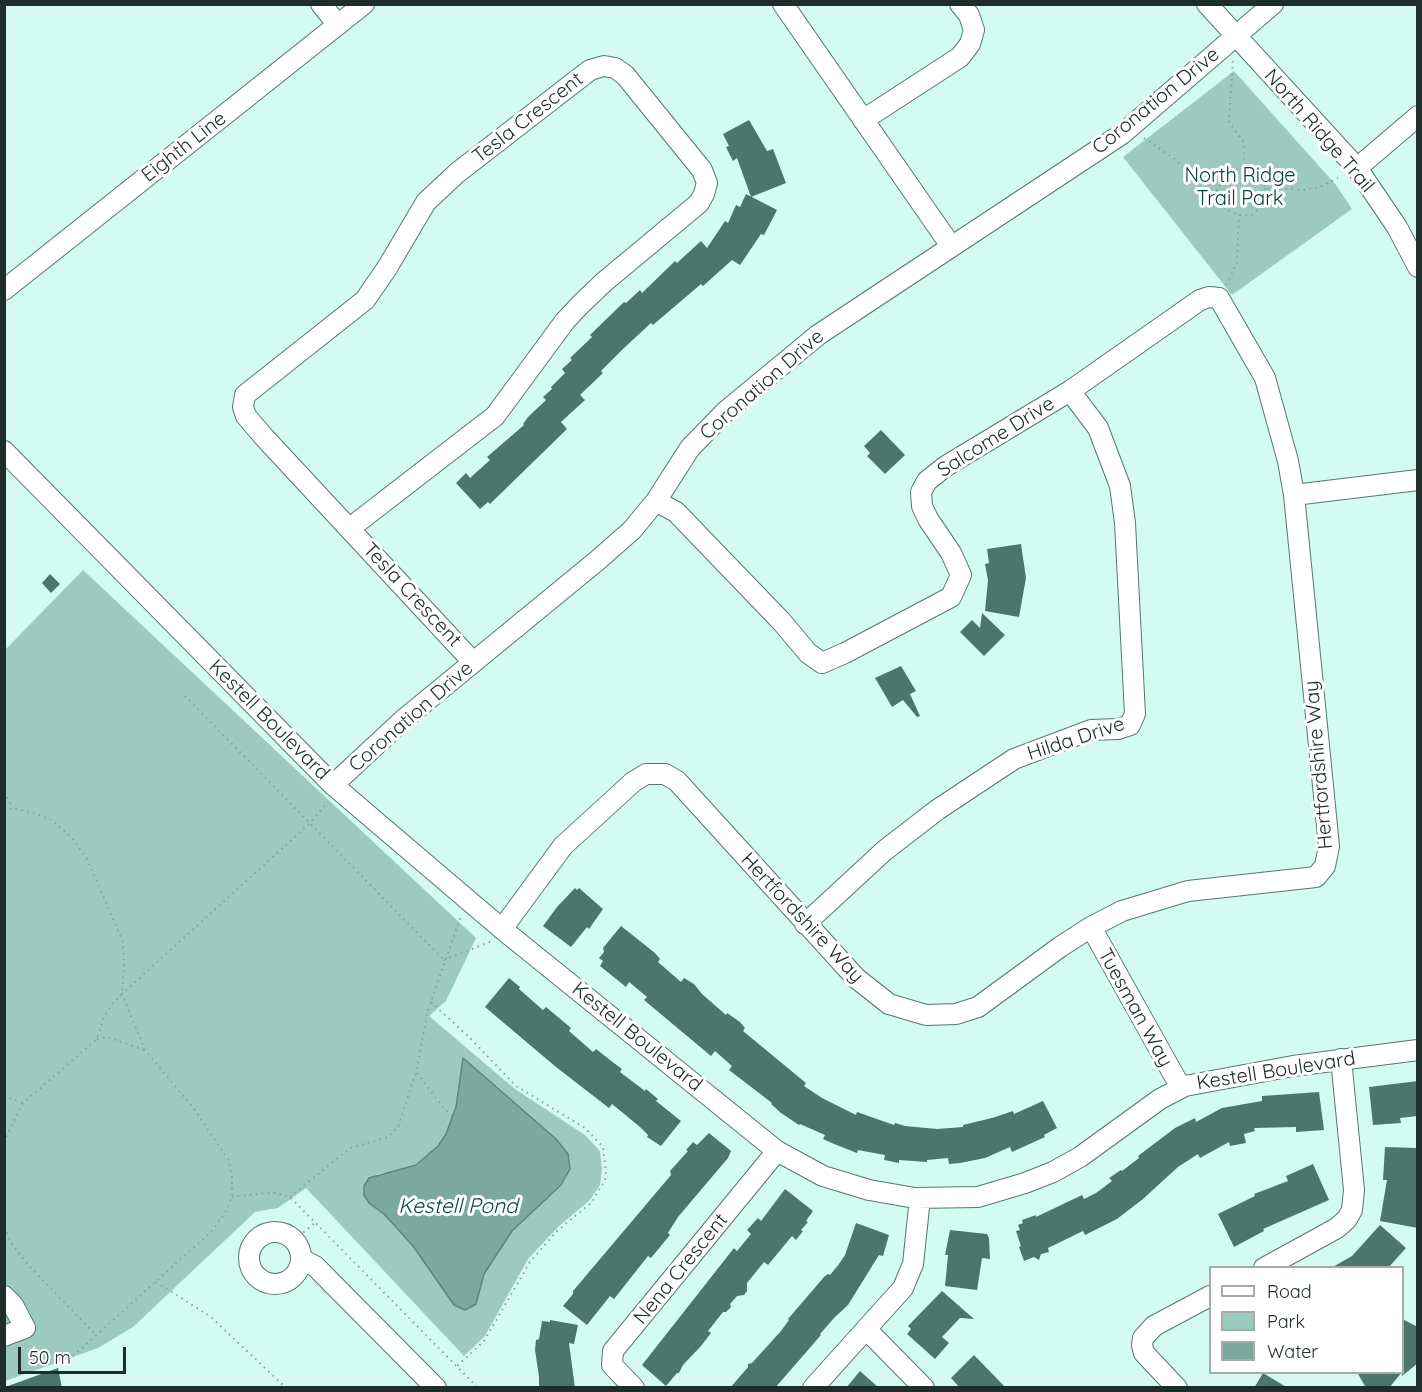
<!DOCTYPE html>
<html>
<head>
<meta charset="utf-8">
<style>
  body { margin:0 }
  #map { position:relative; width:1422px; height:1392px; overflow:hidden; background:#d4fbf1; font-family:Quicksand,sans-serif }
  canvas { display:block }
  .frame { position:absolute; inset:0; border:6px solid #202e2b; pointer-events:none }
  .legend { position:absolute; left:1209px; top:1266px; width:195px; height:108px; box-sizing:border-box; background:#fff; border:2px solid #a6abaa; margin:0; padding:8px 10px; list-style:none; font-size:18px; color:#202e2b }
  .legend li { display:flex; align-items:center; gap:12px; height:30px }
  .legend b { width:30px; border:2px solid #a6abaa }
  .scale { position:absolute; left:18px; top:1347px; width:108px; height:27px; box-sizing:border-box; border:3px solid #202e2b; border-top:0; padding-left:8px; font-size:18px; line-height:21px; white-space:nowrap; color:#202e2b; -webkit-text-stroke:4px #fff; paint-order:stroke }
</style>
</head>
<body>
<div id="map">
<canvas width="1422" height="1392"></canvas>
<div class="frame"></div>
<ul class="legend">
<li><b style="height:8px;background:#fff"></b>Road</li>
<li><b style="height:16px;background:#9dcabf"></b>Park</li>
<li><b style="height:16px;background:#7ca99e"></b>Water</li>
</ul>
<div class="scale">50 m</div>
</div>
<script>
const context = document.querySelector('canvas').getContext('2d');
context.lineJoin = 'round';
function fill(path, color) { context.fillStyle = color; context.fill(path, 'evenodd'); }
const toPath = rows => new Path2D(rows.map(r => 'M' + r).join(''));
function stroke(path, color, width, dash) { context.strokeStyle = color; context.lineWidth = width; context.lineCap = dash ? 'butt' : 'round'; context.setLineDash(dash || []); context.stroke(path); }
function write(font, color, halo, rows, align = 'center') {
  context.font = font + ' Quicksand,sans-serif'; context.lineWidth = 6; context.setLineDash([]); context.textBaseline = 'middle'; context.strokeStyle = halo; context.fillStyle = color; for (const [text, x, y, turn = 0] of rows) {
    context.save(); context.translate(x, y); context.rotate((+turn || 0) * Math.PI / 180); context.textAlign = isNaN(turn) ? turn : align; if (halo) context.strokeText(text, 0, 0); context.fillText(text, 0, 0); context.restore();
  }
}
const green = toPath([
  [1234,71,1336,185,1352,209,1232,295,1123,157],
  [83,570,476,938,446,1001,429,1016,515,1089,585,1135,600,1151,602,1169,600,1185,590,1200,559,1226,528,1259,485,1336,464,1356,306,1188,278,1208,255,1212,133,1327,98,1348,5,1381,5,650],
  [463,1058,561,1185,512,1231,484,1274,476,1304,454,1305,413,1246,384,1214,369,1203,377,1174,403,1170,416,1165,437,1146,446,1134,456,1107]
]);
const water = toPath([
  [463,1058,556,1139,568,1154,570,1169,561,1185,512,1231,484,1274,476,1304,465,1310,454,1305,413,1246,384,1214,369,1203,364,1195,364,1186,369,1178,416,1165,438,1146,446,1134,456,1107,463,1058]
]);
const building = toPath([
  [749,120,767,151,773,149,786,183,751,197,737,158,733,161,726,147,729,146,723,134],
  [746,194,777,210,764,235,761,234,740,265,732,260,703,286,701,284,653,325,651,323,624,348,601,371,603,373,580,395,585,400,561,422,567,429,490,504,488,502,480,509,456,483,466,473,470,478,490,460,487,457,524,425,523,424,528,417,546,400,543,397,552,389,551,387,565,373,562,369,572,360,570,358,592,337,590,335,624,302,626,303,640,290,642,293,675,261,677,263,701,241,707,248,725,221,728,223,736,205,740,207],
  [881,430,905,455,885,474,867,456,870,453,864,446],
  [1021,544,1026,578,1019,617,985,611,988,580,985,564,989,563,987,549],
  [50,574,60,584,51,593,42,583],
  [982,613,1005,635,984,656,960,632,972,620,980,628],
  [901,666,916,691,910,694,920,716,917,717,903,700,892,707,875,678],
  [575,888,577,890,579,888,603,909,589,929,587,927,571,947,543,926,557,907],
  [621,926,655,953,660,959,658,962,681,982,684,978,694,984,702,994,726,1015,727,1013,740,1022,745,1028,743,1031,806,1083,804,1086,822,1098,856,1115,857,1112,894,1125,895,1123,905,1126,937,1129,963,1127,963,1125,992,1118,1013,1111,1014,1114,1043,1101,1057,1128,1044,1135,1045,1137,1012,1152,1010,1147,985,1158,960,1163,949,1164,948,1158,927,1160,927,1162,899,1160,899,1163,884,1160,885,1155,858,1150,857,1153,834,1144,823,1139,825,1135,800,1124,799,1125,781,1113,771,1104,772,1103,729,1070,732,1066,715,1051,711,1056,644,1000,647,997,629,982,626,987,600,966,603,961,599,958,604,952,603,948],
  [509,978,520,987,519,989,543,1010,546,1007,571,1028,569,1031,593,1052,596,1049,610,1060,622,1069,620,1072,645,1091,646,1089,658,1099,656,1101,681,1121,661,1146,647,1137,648,1135,640,1127,612,1104,609,1108,556,1067,485,1007],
  [1418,1081,1418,1116,1400,1118,1401,1123,1373,1125,1369,1087],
  [1319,1092,1324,1130,1296,1132,1296,1127,1254,1128,1255,1131,1244,1134,1246,1143,1230,1146,1229,1142,1200,1158,1198,1154,1178,1167,1143,1199,1117,1219,1085,1235,1083,1231,1048,1248,1049,1252,1041,1254,1039,1260,1034,1257,1024,1261,1019,1247,1021,1246,1016,1231,1020,1230,1018,1225,1023,1223,1022,1220,1036,1215,1036,1217,1082,1195,1084,1199,1096,1193,1112,1181,1109,1178,1121,1170,1122,1171,1139,1158,1138,1156,1175,1128,1195,1118,1196,1122,1222,1108,1262,1101,1262,1096],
  [709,1133,731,1151,728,1158,678,1217,668,1233,670,1235,651,1258,648,1256,614,1299,610,1296,587,1325,563,1306,573,1294,573,1291,671,1175,670,1171,688,1151,686,1150,693,1142,697,1145],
  [1385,1147,1418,1148,1418,1228,1380,1221,1387,1180,1383,1180],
  [1313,1164,1329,1200,1263,1229,1264,1231,1234,1247,1218,1214,1255,1196,1254,1194,1288,1181,1286,1176],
  [785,1189,813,1211,806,1221,808,1222,801,1230,803,1231,796,1240,792,1236,768,1265,764,1262,747,1283,747,1291,744,1295,737,1296,730,1304,731,1307,726,1312,723,1312,708,1331,711,1333,701,1346,683,1365,679,1373,677,1373,666,1386,642,1365,734,1248,737,1251,751,1234,747,1230,758,1218,761,1221],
  [856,1223,889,1235,883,1256,879,1255,848,1305,835,1317,820,1334,821,1335,775,1388,730,1388,748,1367,748,1364,752,1363,781,1331,789,1320,788,1319,824,1277,828,1274,830,1275,839,1264,845,1255],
  [1380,1225,1406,1248,1388,1268,1331,1268,1352,1256],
  [950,1230,987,1234,989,1238,990,1259,982,1258,977,1290,945,1286,948,1255,945,1255],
  [942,1291,974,1319,960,1318,942,1337,949,1343,935,1359,907,1334,911,1329,908,1326],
  [1402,1319,1418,1327,1418,1363,1402,1376],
  [550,1320,578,1325,574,1344,569,1343,575,1388,539,1388,539,1377,535,1350,536,1340,539,1339,542,1321,550,1322],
  [974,1355,1006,1388,960,1388,951,1378],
  [58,1368,62,1388,9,1388,8,1386],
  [860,1371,879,1388,846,1388],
  [1357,1372,1402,1372,1389,1388,1366,1388],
  [1263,1373,1288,1388,1254,1388]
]);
const path = toPath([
  [1233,61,1229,122,1243,141,1245,165],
  [1144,138,1176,160,1205,188,1218,190],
  [1265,188,1262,204,1257,210,1252,215,1239,215,1225,209,1219,197,1218,190,1222,181,1230,173,1245,165,1256,166,1260,170,1265,188,1305,190,1320,187,1338,178],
  [1226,285,1237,263,1239,215],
  [185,696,444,960],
  [4,792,13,808],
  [4,811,13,808,34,813,53,821,72,838,87,859,115,923,123,943,124,965,122,994,112,1004,104,1017,97,1039,23,1103,4,1141],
  [444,960,492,941],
  [431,1002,470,1038,516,1086,585,1128,603,1147,606,1171,605,1180,592,1202,557,1231,530,1262,484,1341,456,1367],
  [97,1039,107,1037,145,1050],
  [417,1073,442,1106,455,1119],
  [4,1096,23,1103],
  [232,1197,265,1193,276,1193,290,1197,478,1388],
  [290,1197,350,1148,388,1137,398,1127,416,1072,428,1010,461,916],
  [4,1227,12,1244,28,1265,96,1335],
  [294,1240,316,1222],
  [156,1282,211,1317,286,1388],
  [73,1356,211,1232,225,1213,232,1197,232,1178,229,1161,195,1110,145,1050,122,994,309,824,328,802]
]);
const minor = toPath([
  [321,4,338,25],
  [783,4,951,246],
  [1207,4,1357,168,1397,227,1418,267],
  [863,120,960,57,970,44,974,30,969,15,960,4],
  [1357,168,1418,116],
  [4,290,364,4],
  [4,451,333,785,502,929,777,1151,823,1176,869,1190,915,1198,978,1197,1025,1183,1053,1172,1080,1157,1160,1099,1185,1086,1293,1066,1418,1050],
  [1294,495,1418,480],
  [350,528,495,416,565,321,580,305,604,282,699,203,704,194,707,183,702,170,625,75,615,68,604,66,590,70,457,173,426,202,387,268,365,300,245,395,243,407,246,416,263,436,473,662],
  [333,785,403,720,598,560,632,530,656,501,690,448,726,411,818,335,1122,134,1273,4],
  [805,924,884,851,937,810,1014,759,1091,730,1118,729,1130,725,1135,714,1125,523,1120,486,1098,428,1070,391],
  [1091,927,1181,1088],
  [502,929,563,846,633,782,646,774,665,774,677,781,856,978,889,1004,926,1015,956,1014,978,1007,1060,947,1091,927,1122,911,1188,891,1316,877,1325,866,1329,846,1294,495,1288,461,1265,378,1219,298,1209,297,1200,300,1070,391,946,466,927,481,921,492,922,506,928,519,951,553,961,575,951,597,845,653,822,663,808,653,781,621,676,512,656,501],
  '249 1258a26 26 0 1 1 52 0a26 26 0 1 1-52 0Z',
  [301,1259,315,1266,436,1388],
  [1264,1268,1337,1228,1347,1219,1352,1210,1354,1190,1341,1059],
  [4,1296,13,1305,25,1328,4,1336],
  [866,1329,924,1388],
  [634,1388,612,1365,613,1351,777,1151],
  [813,1388,903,1288,913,1264,920,1198],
  [1177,1388,1144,1353,1142,1345,1143,1338,1154,1326,1210,1296]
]);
const streetNames = [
  ["Coronation Drive",1156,101,-39],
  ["Tesla Crescent",528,118,-38],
  ["North Ridge Trail",1319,131,49],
  ["Eighth Line",184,147,-38],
  ["Coronation Drive",762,385,-41],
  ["Salcome Drive",996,437,-32],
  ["Tesla Crescent",412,595,47],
  ["Coronation Drive",411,717,-41],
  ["Kestell Boulevard",269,720,45],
  ["Hilda Drive",1076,739,-18],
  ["Hertfordshire Way",1319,765,-95],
  ["Hertfordshire Way",802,918,47],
  ["Tuesman Way",1135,1008,61],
  ["Kestell Boulevard",637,1037,39],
  ["Kestell Boulevard",1276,1071,-9],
  ["Nena Crescent",681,1269,-51]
];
const parkNames = [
  ["North Ridge",1240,176],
  ["Trail Park",1240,199]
];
const waterNames = [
  ["Kestell Pond",458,1207]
];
fill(green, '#9dcabf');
fill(water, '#7ca99e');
stroke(water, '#60847c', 1.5);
fill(building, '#4b766c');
stroke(minor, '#55776f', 22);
stroke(path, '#85a19a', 2, [1.5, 4.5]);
stroke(minor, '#fff', 20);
write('20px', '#202e2b', '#fff', streetNames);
write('20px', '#00453a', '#fff', parkNames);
write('italic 21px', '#06493f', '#fff', waterNames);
</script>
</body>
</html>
